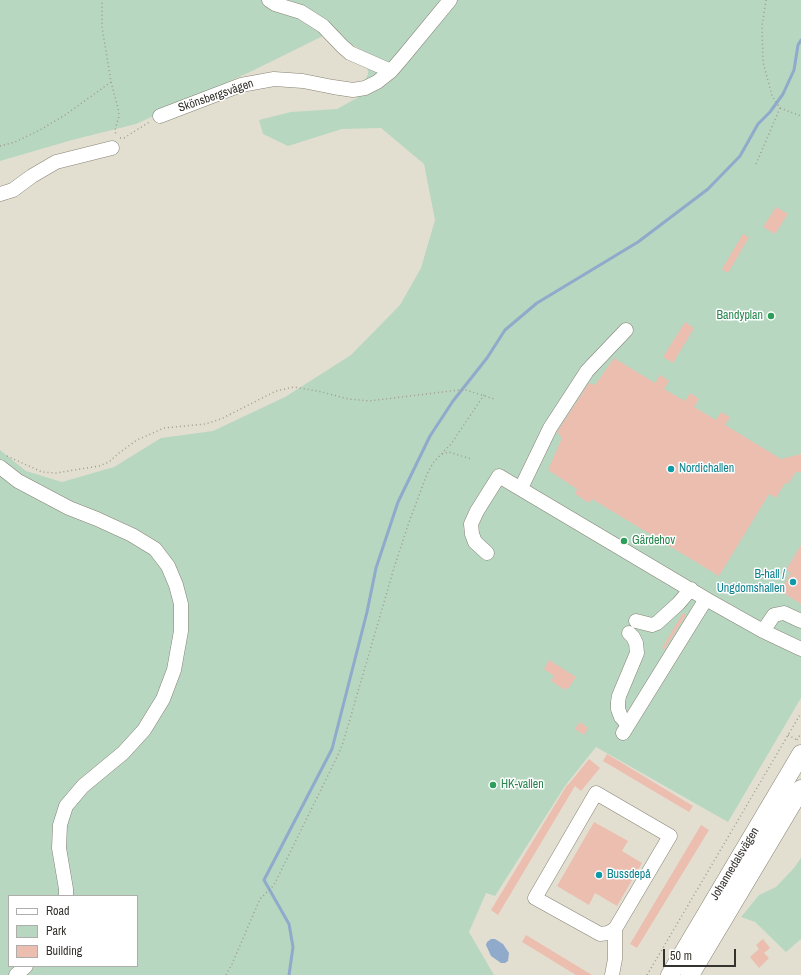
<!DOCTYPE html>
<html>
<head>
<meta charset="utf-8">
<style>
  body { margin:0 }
  #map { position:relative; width:801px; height:975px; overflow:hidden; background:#e3dfd0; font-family:"Archivo Narrow",sans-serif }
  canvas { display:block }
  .legend { position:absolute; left:8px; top:895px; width:130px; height:72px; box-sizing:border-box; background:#fff; border:1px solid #aeadab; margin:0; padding:5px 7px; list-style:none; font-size:12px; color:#35332d }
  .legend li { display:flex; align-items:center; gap:8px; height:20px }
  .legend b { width:20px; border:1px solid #aeadab }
  .scale { position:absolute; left:663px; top:949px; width:73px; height:18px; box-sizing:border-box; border:2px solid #35332d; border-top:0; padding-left:5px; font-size:12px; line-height:14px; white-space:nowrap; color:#35332d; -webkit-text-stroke:3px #fff; paint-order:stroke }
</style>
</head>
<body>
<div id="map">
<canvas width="801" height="975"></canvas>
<ul class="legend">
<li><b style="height:5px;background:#fff"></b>Road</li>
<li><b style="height:11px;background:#b7d7c1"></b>Park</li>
<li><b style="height:11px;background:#ebbeaf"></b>Building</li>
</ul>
<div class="scale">50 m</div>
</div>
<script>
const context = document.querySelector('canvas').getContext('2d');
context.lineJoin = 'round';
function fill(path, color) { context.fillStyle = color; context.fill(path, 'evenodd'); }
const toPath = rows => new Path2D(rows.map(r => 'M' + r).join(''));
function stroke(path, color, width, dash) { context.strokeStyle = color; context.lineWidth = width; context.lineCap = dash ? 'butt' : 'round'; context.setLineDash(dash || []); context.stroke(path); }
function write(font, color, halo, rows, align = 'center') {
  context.font = font + ' "Archivo Narrow",sans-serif'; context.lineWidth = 3; context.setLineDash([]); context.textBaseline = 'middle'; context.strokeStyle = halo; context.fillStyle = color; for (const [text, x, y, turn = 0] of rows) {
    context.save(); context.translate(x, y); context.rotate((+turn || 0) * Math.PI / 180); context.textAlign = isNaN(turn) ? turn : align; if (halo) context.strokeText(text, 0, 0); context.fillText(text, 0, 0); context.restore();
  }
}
const green = toPath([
  [0,0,801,0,801,698,728,822,596,747,565,786,495,896,486,893,469,932,494,975,0,975,0,450,26,471,62,482,114,467,161,438,213,431,285,397,351,355,400,305,421,268,435,220,424,164,381,128,342,129,288,146,263,134,259,120,291,112,337,109,357,98,368,74,366,53,331,32,252,71,136,124,72,140,0,161],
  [9,896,137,896,137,966,9,966],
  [801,858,801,939,786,952,755,922,741,917,759,895,776,887,794,868]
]);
const water = toPath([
  [491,939,495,939,503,944,509,953,508,961,505,963,501,963,491,956,486,945,487,942]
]);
const stream = toPath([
  [289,975,293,947,289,924,264,880,332,749,367,612,376,568,398,502,430,436,453,401,487,358,505,330,537,303,638,242,708,189,740,156,758,124,770,112,783,94,794,70,798,45,801,40]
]);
const building = toPath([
  [776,207,788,214,775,234,763,227],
  [743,234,749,237,728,273,722,269],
  [685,322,694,328,673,363,663,357],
  [614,358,655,383,660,375,669,381,664,389,685,401,690,393,699,399,694,407,716,420,721,412,730,417,725,425,781,459,801,454,801,472,796,472,788,484,785,483,776,498,769,494,719,576,592,499,589,503,575,494,577,489,548,470,562,438,557,432,589,383,595,385],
  [801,545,801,604,780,591,791,573,786,570],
  [683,613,686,615,664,650,662,648],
  [549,660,576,677,568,689,566,688,565,690,551,681,554,676,544,669],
  [580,722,588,728,584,735,575,729],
  [607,754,693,806,689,812,603,761],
  [589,759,600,768,581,791,575,786,498,915,491,910,567,785,568,785],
  [594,822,628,841,622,851,642,863,617,906,595,893,589,905,557,886],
  [701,825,709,830,637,948,630,944],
  [526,935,592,975,576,975,522,942],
  [763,939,770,948,764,953,769,958,759,968,750,957,759,949,756,945]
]);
const path = toPath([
  [766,0,762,26,763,62,772,96,780,108,801,116],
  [111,82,118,108,119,116,115,130,116,136],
  [120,138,124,138,151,121],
  [0,146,15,142,40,130,65,115,111,82,102,27,102,0],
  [756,164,780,108],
  [442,454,449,452,471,459],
  [7,456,42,472,56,473,99,466,109,462,119,453,137,440,164,428,205,424,221,419,276,391,294,387,322,392,348,399,369,401,459,390,466,390,494,399],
  [788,735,797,740],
  [797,740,801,733],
  [226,975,232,964,260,899,274,885,338,755,343,743,394,568,408,525,427,474,433,463,451,444,484,395],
  [647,975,801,713]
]);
const minor = toPath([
  [269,0,275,4,301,12,323,26,342,46,350,53,391,71],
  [160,116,241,85,274,79,303,81,333,87,353,90,365,88,377,82,391,71,403,57,450,0],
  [0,194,13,190,32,176,56,162,112,148],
  [0,467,18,481,69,508,97,519,132,535,155,549,168,566,176,585,181,604,181,631,174,670,163,699,144,730,123,753,83,786,66,806,60,825,59,848,66,889,66,896],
  [521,488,550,428,587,371,626,330],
  [487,553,475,542,472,534,471,524,477,511,499,476,706,599,763,631,801,649],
  [636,621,652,625,657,623,678,604,691,589],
  [763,631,774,615,784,613,801,621],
  [628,725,621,717,618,709,618,702,619,696,637,653,636,643,633,637,629,633],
  [623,733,706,599],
  [16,975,26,966],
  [612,975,615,959,615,929,670,836,596,793,535,898,600,934,608,933,615,929]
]);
const major = toPath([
  [670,975,801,754],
  [690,975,801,789]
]);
const markers = [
  [771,316,4,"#2e9e5b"],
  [671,469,4,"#0f9aa8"],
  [624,541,4,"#2e9e5b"],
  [793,582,4,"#0f9aa8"],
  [493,785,4,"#2e9e5b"],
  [599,875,4,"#0f9aa8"]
];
const streetNames = [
  ["Skönsbergsvägen",216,96,-19],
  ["Johannedalsvägen",735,864,-59]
];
const leisureNames = [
  ["Bandyplan",763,316,"right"],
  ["Gärdehov",632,541],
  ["HK-vallen",501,785]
];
const cultureNames = [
  ["Nordichallen",679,469],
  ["B-hall /",785,575,"right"],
  ["Ungdomshallen",785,589,"right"],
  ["Bussdepå",607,875]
];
fill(green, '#b7d7c1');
fill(water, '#90aacb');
stroke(stream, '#90aacb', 3);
fill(building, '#ebbeaf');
stroke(minor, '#868375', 15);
stroke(major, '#868375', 19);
stroke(path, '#9f9c90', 1.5, [1, 3]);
stroke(minor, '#fff', 14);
stroke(major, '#fff', 18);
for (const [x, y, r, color] of markers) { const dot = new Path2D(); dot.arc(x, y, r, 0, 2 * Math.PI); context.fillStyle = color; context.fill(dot); stroke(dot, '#fff', 1.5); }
write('12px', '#35332d', '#fff', streetNames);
write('12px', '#27864d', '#fff', leisureNames, 'left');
write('12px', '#0d838f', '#fff', cultureNames, 'left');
</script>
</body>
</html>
